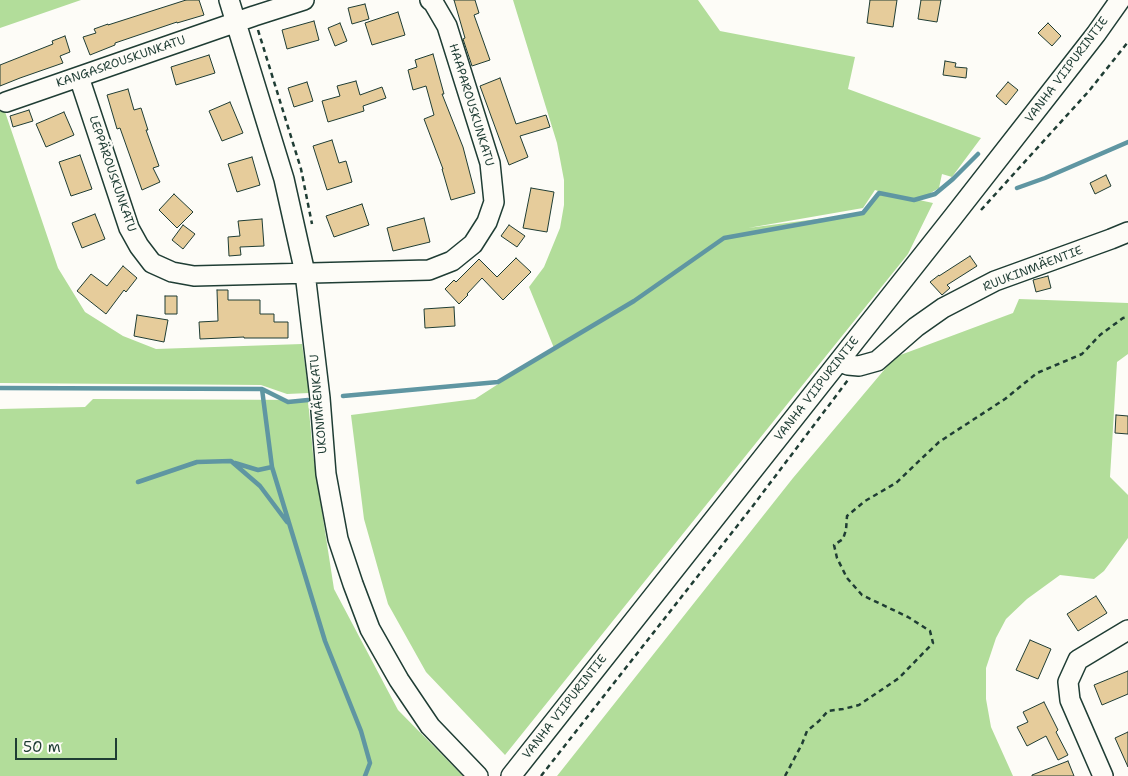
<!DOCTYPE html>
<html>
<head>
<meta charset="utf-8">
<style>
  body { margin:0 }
  #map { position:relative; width:1128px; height:776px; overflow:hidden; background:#fdfcf7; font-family:"Shantell Sans",sans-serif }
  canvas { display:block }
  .scale { position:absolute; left:15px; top:738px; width:102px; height:22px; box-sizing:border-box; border:2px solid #1f3d34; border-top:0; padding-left:6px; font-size:15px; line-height:18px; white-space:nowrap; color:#1f3d34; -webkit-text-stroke:4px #fdfcf7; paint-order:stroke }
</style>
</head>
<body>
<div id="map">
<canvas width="1128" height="776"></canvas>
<div class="scale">50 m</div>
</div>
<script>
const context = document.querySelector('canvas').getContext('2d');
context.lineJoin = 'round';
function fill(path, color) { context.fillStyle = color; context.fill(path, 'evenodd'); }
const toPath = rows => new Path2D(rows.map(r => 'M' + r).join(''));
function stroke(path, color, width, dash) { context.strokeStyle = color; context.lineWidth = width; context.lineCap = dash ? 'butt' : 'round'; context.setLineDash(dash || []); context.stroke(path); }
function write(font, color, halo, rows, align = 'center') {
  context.font = font + ' "Shantell Sans",sans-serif'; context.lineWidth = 5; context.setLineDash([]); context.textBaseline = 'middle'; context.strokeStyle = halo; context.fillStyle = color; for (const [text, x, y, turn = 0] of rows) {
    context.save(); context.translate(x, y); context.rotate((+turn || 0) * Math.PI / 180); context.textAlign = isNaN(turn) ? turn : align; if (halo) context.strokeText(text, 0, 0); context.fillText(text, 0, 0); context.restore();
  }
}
const green = toPath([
  [0,0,81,0,0,28],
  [513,0,698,0,720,31,855,57,848,89,981,138,952,177,942,174,939,188,919,200,933,203,908,254,505,755,426,672,388,604,364,519,351,415,475,399,554,348,529,287,544,267,560,228,564,205,564,180,557,143],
  [875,190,891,195,879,193,863,213,748,228,863,208],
  [0,97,58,268,85,312,123,336,156,349,302,344,309,393,287,394,261,385,0,383],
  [1019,299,1128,303,1128,354,1117,362,1110,477,1128,495,1128,538,1104,571,1094,579,1060,575,1027,599,1006,619,996,638,986,668,986,699,991,727,1013,776,557,776,793,478,895,357,1013,313],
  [93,399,308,400,313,454,334,589,398,710,463,776,0,776,0,409,85,407]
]);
const stream = toPath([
  [1017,188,1045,178,1128,142],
  [0,388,262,389,288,402,308,400],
  [262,389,272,467,325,641,361,731,370,763,365,776],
  [343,396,498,382,634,301,724,238,863,213,879,193,914,200,935,194,953,179,978,154],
  [235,463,258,470,272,467],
  [138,482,197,462,231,461,260,486,287,522]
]);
const building = toPath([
  [186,0,199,0,204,15,177,23,177,22,115,43,115,45,90,55,83,37,96,33,94,29,108,24,108,25,186,0],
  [454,0,475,0,479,13,474,15,490,60,472,66,463,39,465,38,454,0],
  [870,0,897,0,893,27,867,23,870,0],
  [921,0,941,0,937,22,918,19,921,0],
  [365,4,369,19,352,24,348,8,365,4],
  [398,12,405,35,372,45,365,23,398,12],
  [314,21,319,40,287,49,282,30,314,21],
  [340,23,347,41,335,46,328,28,340,23],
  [1048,23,1061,36,1052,46,1038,33,1048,23],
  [65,36,70,52,60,56,63,63,20,78,0,86,0,65,53,44,52,41,65,36],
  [433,54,444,94,442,94,463,147,475,193,451,200,442,169,443,169,424,119,434,115,426,86,413,90,408,70,417,67,415,60,433,54],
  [209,55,215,73,176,85,171,67,209,55],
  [945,61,956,63,955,67,967,68,966,78,943,75,945,61],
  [500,78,516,124,546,115,550,127,520,136,528,157,509,165,480,86,500,78],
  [356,81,360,95,382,87,386,98,363,106,364,111,328,122,322,101,340,96,337,86,356,81],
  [307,82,313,101,294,107,288,88,307,82],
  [1008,82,1018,90,1006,105,996,96,1008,82],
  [128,89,134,110,141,108,148,130,146,130,159,166,153,168,160,182,142,190,120,128,117,129,107,95,128,89],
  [230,102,243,133,222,141,209,111,230,102],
  [29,110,33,121,13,127,10,116,29,110],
  [64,112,74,135,46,147,36,124,64,112],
  [332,140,339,163,346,161,352,182,327,190,313,146,332,140],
  [80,155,92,189,71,196,59,162,80,155],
  [252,157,260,185,237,192,228,164,252,157],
  [1106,175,1111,186,1095,194,1090,183,1106,175],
  [531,188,554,192,547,232,523,228,531,188],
  [174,194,193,212,177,228,159,210,174,194],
  [362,204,369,225,334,237,326,216,362,204],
  [95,214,105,239,82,248,72,223,95,214],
  [424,218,430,242,393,251,387,228,424,218],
  [262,219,264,246,240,247,241,255,229,256,228,237,240,236,238,221,262,219],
  [183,225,195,234,183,249,172,240,183,225],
  [509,225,525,236,517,247,501,236,509,225],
  [970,256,977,266,947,285,950,288,942,295,930,282,939,275,939,276,970,256],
  [516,258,531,272,503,300,482,278,467,294,468,295,459,304,445,289,454,280,456,282,479,259,497,277,516,258],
  [123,266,137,278,126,292,124,290,106,314,77,291,91,274,107,286,123,266],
  [1048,276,1051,288,1036,292,1033,280,1048,276],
  [217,290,228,290,228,300,260,300,260,314,274,314,274,322,288,322,288,338,244,338,244,337,200,339,199,322,218,321,217,290],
  [165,296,177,296,177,314,165,314,165,296],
  [454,307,455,326,425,328,424,309,454,307],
  [137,315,168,320,164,342,134,336,137,315],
  [1116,415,1128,416,1128,434,1115,433,1116,415],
  [1096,596,1107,613,1078,631,1067,614,1096,596],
  [1030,640,1051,649,1038,679,1016,670,1030,640],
  [1128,671,1128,694,1102,705,1094,685,1128,671],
  [1044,702,1058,730,1056,732,1068,755,1058,760,1046,736,1027,746,1017,727,1028,722,1023,712,1044,702],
  [1128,732,1128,767,1115,738,1128,732],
  [1068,761,1074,776,1032,776,1032,775,1068,761]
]);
const path = toPath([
  [258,30,301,169,312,224],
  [981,210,1089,91,1128,42],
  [541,776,752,507,848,380],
  [785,776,802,744,807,731,819,721,828,711,843,709,859,705,899,678,933,643,930,631,908,617,862,595,847,578,837,558,834,545,843,539,846,530,847,516,865,501,896,483,939,442,1005,399,1037,373,1082,354,1100,335,1123,318,1128,317]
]);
const minor = toPath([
  [229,0,284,179,305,273,320,398,326,474,338,539,353,584,370,629,399,680,430,726,478,776],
  [79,77,129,228,139,246,152,263,172,272,194,276,429,270,452,261,473,244,487,222,494,202,490,163,447,26,433,2,430,0],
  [6,102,254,16,304,0],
  [839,361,848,365,859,366,877,361,916,327,943,308,995,281,1111,239,1128,232],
  [511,776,953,217,1096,34,1120,0],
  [1103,776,1070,700,1068,682,1078,660,1128,630]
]);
const streetNames = [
  ["KANGASROUSKUNKATU",121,62,-19],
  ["VANHA VIIPURINTIE",1067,70,-53],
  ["HAAPAROUSKUNKATU",471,105,73],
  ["LEPPÄROUSKUNKATU",112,174,71],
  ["RUUKINMÄENTIE",1033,269,-21],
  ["VANHA VIIPURINTIE",817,389,-52],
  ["UKONMÄENKATU",319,404,-95],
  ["VANHA VIIPURINTIE",565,707,-52]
];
fill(green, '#b2dd9a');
stroke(stream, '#5f96a2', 4.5);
fill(building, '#e6cc9b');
stroke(building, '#1f3d34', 1);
stroke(minor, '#1f3d34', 22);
stroke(path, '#1f3d34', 2.5, [5, 4]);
stroke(minor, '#fdfcf7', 19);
write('12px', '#1f3d34', '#fdfcf7', streetNames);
</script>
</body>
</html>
